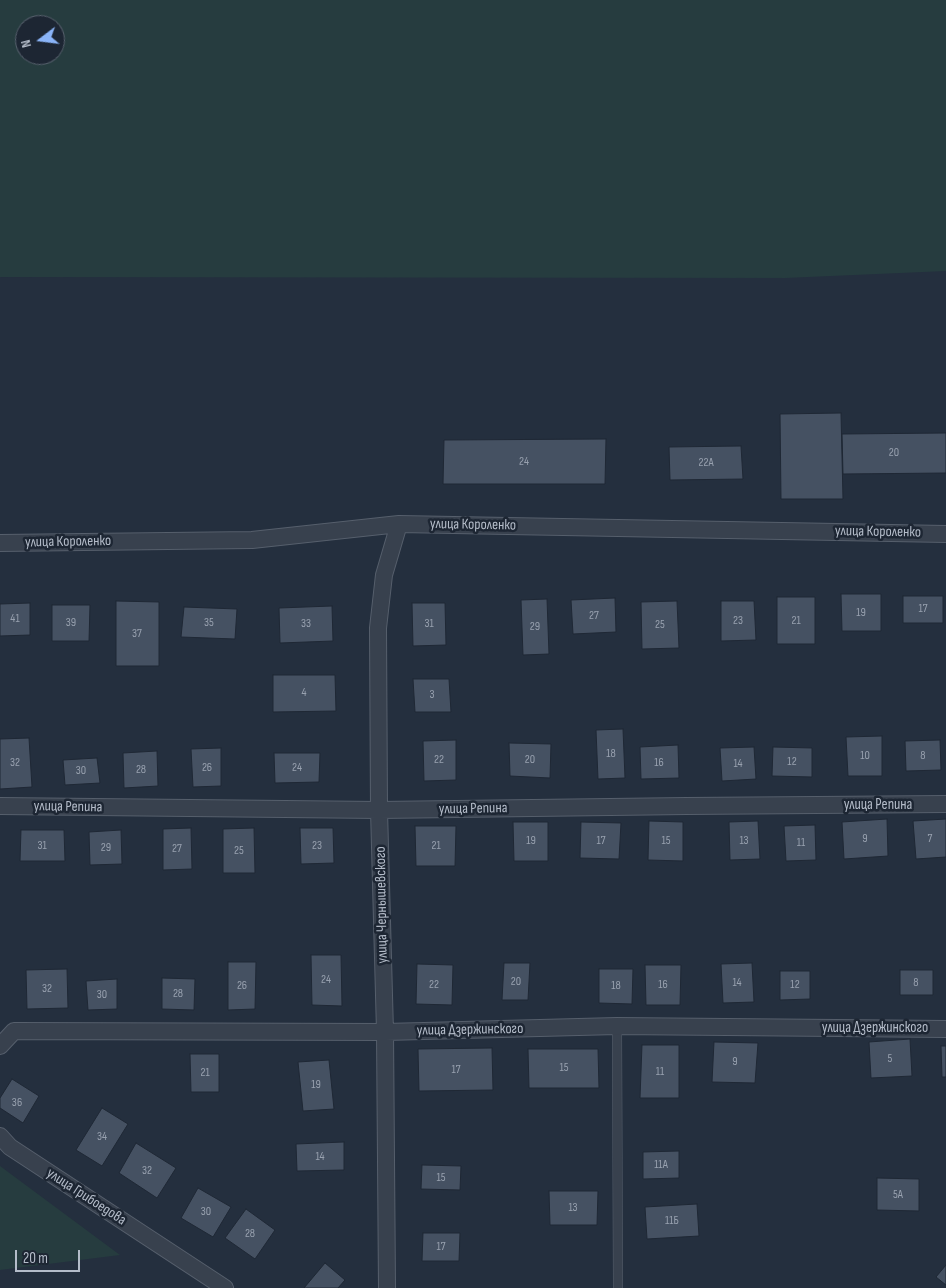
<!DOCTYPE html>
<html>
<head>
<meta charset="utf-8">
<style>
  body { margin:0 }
  #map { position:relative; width:946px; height:1288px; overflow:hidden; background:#242f3e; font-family:"Sofia Sans Condensed",sans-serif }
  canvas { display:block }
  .north { position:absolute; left:15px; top:15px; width:50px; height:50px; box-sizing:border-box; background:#1d2633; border:1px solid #59626f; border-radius:50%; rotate:255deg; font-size:14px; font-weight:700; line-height:20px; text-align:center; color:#b4bcc9 }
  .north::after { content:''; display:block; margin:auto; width:18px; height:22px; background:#8ab4f8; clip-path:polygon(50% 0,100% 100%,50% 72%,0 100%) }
  .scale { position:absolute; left:15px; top:1250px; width:65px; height:22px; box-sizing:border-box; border:2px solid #b4bcc9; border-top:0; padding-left:6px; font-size:15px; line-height:18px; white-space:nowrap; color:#b4bcc9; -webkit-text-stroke:4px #1d2633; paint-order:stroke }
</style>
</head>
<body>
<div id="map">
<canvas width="946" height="1288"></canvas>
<div class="north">N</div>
<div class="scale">20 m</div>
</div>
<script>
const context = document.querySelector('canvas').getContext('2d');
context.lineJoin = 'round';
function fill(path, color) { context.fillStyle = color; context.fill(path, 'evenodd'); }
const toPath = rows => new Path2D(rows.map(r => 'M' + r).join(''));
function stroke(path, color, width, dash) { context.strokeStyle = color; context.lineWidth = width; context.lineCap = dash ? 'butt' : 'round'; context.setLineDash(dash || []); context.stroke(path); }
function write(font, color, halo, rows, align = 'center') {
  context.font = font + ' "Sofia Sans Condensed",sans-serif'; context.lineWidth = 5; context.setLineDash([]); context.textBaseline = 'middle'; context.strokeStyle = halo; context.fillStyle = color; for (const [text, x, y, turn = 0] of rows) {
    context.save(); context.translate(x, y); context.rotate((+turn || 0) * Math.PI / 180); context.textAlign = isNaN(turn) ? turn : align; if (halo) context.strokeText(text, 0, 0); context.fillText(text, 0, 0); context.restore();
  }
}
const green = toPath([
  [0,0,946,0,946,271,785,278,0,277],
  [25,25,55,25,55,55,25,55],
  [0,1166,120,1255,0,1270]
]);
const building = toPath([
  [841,413,843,499,781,499,780,414,841,413],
  [946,433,946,473,843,474,842,434,946,433],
  [606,439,605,484,443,484,444,440,606,439],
  [741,446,743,479,670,480,669,447,741,446],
  [841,594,881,594,881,631,842,631,841,594],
  [903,596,943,596,943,623,903,623,903,596],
  [777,597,815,597,815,644,777,644,777,597],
  [615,598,616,632,573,634,571,600,615,598],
  [547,599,549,654,523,655,521,600,547,599],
  [116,601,159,602,159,666,116,666,116,601],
  [677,601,679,648,642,649,641,602,677,601],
  [721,601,754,601,756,640,721,641,721,601],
  [30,603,30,635,0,636,0,604,30,603],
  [412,603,445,603,446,645,413,646,412,603],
  [52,605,90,605,89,641,52,641,52,605],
  [332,606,333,641,280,643,279,608,332,606],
  [184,607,237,609,235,639,181,637,184,607],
  [273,675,335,675,336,711,273,712,273,675],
  [413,679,449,679,451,712,415,712,413,679],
  [623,729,625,778,598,779,596,730,623,729],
  [882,736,882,776,848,776,846,737,882,736],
  [29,738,32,787,0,789,0,739,29,738],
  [456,740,456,780,424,781,423,741,456,740],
  [940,740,941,770,906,771,905,741,940,740],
  [509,743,551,744,550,778,510,776,509,743],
  [678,745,679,778,641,779,640,747,678,745],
  [754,747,756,779,722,781,720,748,754,747],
  [773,747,812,748,812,777,772,776,773,747],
  [221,748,221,786,193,787,191,749,221,748],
  [157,751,158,786,124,788,123,753,157,751],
  [274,753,320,753,319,782,275,783,274,753],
  [97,758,100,783,65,785,63,760,97,758],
  [887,819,888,856,844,859,842,822,887,819],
  [946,819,946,857,916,859,913,821,946,819],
  [649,821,683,822,683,861,648,860,649,821],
  [758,821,760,859,730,860,729,822,758,821],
  [513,822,548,822,548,861,514,861,513,822],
  [581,822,621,823,619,859,580,858,581,822],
  [815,825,816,860,786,861,784,826,815,825],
  [415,826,456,826,455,866,416,866,415,826],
  [191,828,192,869,163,870,163,829,191,828],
  [254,828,255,873,223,873,223,829,254,828],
  [300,828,333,828,334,863,301,864,300,828],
  [21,830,64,830,65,861,20,861,21,830],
  [121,830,122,864,90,865,89,832,121,830],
  [311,955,341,955,342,1006,312,1005,311,955],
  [228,962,256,962,255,1009,228,1010,228,962],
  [504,963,530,963,528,1000,502,1000,504,963],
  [752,963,754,1002,723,1003,721,964,752,963],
  [417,964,453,965,452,1005,416,1004,417,964],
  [645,965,681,965,680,1005,646,1005,645,965],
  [67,969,68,1008,27,1009,26,970,67,969],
  [599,969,633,969,632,1004,599,1003,599,969],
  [900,970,933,970,933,995,900,995,900,970],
  [780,971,810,971,810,999,780,1000,780,971],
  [162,978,195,979,194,1010,162,1009,162,978],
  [117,979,117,1009,88,1010,86,981,117,979],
  [910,1039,912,1076,871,1078,869,1042,910,1039],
  [714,1042,758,1043,755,1083,712,1082,714,1042],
  [642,1045,679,1045,679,1098,640,1098,642,1045],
  [941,1046,946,1046,946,1077,942,1077,941,1046],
  [492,1048,493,1090,419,1091,418,1049,492,1048],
  [528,1049,598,1049,599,1088,529,1088,528,1049],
  [190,1054,219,1054,219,1092,191,1092,190,1054],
  [329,1060,334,1109,303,1111,298,1062,329,1060],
  [12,1079,39,1096,23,1123,0,1108,0,1098,12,1079],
  [102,1108,128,1124,102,1166,76,1150,102,1108],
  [344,1142,344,1170,297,1171,296,1144,344,1142],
  [136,1143,176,1168,157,1198,119,1173,136,1143],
  [679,1151,679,1178,643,1179,643,1152,679,1151],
  [422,1165,461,1166,460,1190,421,1189,422,1165],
  [877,1178,919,1179,919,1211,877,1210,877,1178],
  [198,1188,231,1207,213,1237,181,1218,198,1188],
  [549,1191,598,1191,597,1225,550,1225,549,1191],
  [697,1204,699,1236,647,1239,645,1207,697,1204],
  [246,1209,275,1230,255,1259,225,1238,246,1209],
  [423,1233,460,1233,459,1261,422,1261,423,1233],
  [325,1263,345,1280,338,1288,304,1288,325,1263],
  [946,1265,946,1285,936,1277,946,1265]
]);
const service = toPath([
  [617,1026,618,1288]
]);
const minor = toPath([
  [0,543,252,540,399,524,946,534],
  [0,806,379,810,687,806,946,804],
  [0,1046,14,1031,385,1032,617,1026,946,1029],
  [0,1136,10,1147,225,1288],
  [387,1288,385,1032,379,810,378,628,384,575,399,524]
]);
const numberNames = [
  ["20",894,453],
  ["24",524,462],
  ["22А",706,463],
  ["17",923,609],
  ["19",861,613],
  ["27",594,616],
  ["41",15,619],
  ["23",738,621],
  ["21",796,621],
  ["39",71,623],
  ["35",209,623],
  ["33",306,624],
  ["31",429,624],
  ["25",660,625],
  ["29",535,627],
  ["37",137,634],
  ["4",304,693],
  ["3",432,695],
  ["18",611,754],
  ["10",865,756],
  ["8",923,756],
  ["22",439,760],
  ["20",530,760],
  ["12",792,762],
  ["32",15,763],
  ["16",659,763],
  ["14",738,764],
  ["26",207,768],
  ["24",297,768],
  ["28",141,770],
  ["30",81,771],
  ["9",865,839],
  ["7",930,839],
  ["19",531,841],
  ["17",601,841],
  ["15",666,841],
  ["13",744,841],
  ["11",801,843],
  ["31",42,846],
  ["23",317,846],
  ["21",436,846],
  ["29",106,848],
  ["27",177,849],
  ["25",239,851],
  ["24",326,980],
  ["20",516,982],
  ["14",737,983],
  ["8",916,983],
  ["22",434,985],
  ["16",663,985],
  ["12",795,985],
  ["26",242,986],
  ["18",616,986],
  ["32",47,989],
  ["28",178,994],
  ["30",102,995],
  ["5",890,1059],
  ["9",735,1062],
  ["15",564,1068],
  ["17",456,1070],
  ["11",660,1072],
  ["21",205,1073],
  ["19",316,1085],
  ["36",17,1103],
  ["34",102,1137],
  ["14",320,1157],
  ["11А",661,1165],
  ["32",147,1171],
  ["15",441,1178],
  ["5А",898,1195],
  ["13",573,1208],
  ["30",206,1212],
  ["11Б",672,1221],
  ["28",250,1234],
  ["17",441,1247]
];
const streetNames = [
  ["улица Короленко",473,525,1],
  ["улица Короленко",878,532,1],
  ["улица Короленко",68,542,-1],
  ["улица Репина",878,805],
  ["улица Репина",68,807,1],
  ["улица Репина",473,809,-1],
  ["улица Чернышевского",382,905,-91],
  ["улица Дзержинского",875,1028],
  ["улица Дзержинского",470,1030,-1],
  ["улица Грибоедова",86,1197,33]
];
fill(green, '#263c3f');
fill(building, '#455162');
stroke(building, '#1f2835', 1);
stroke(service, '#565f6c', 10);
stroke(minor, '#565f6c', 18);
stroke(service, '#38414e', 9);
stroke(minor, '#38414e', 16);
write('12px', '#98a1af', null, numberNames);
write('15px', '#b4bcc9', '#1d2633', streetNames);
</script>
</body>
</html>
